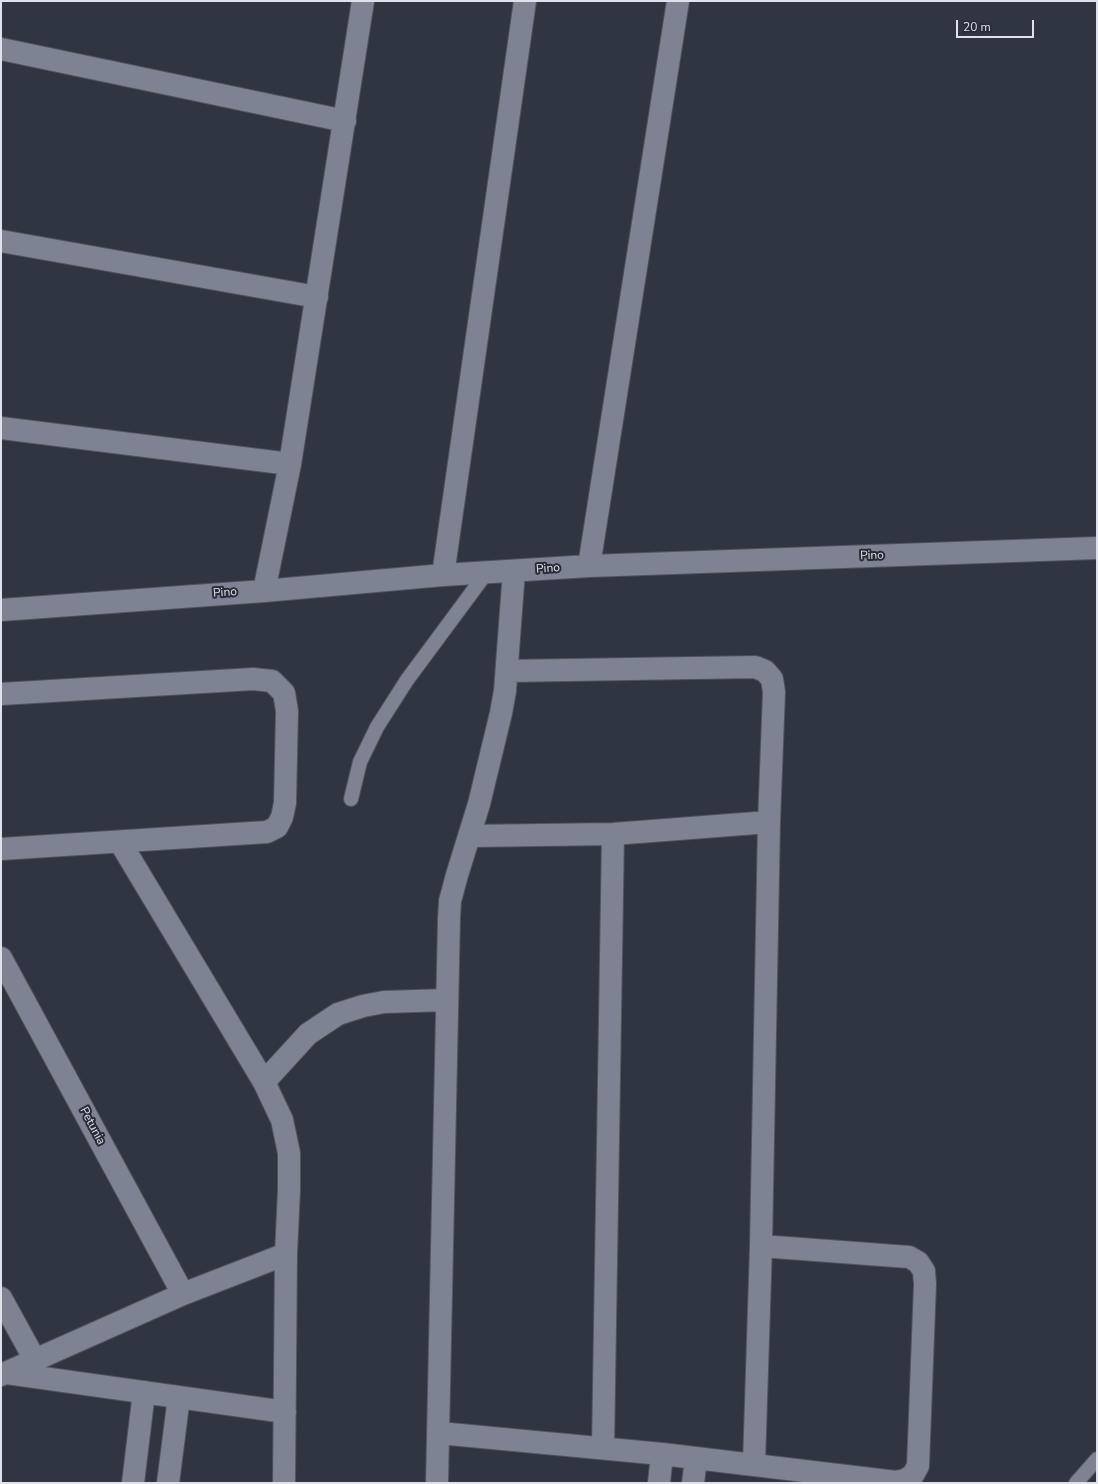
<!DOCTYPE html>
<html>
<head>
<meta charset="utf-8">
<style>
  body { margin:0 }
  #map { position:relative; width:1098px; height:1484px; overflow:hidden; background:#303542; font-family:"Nunito Sans",sans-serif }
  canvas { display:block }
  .frame { position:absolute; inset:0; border:2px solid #dee2ea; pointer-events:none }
  .scale { position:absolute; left:956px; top:20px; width:78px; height:18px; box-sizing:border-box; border:2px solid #dee2ea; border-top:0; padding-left:5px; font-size:12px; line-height:14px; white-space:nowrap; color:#dee2ea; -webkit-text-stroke:3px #262b37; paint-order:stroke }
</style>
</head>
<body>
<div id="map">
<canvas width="1098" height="1484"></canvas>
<div class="frame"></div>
<div class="scale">20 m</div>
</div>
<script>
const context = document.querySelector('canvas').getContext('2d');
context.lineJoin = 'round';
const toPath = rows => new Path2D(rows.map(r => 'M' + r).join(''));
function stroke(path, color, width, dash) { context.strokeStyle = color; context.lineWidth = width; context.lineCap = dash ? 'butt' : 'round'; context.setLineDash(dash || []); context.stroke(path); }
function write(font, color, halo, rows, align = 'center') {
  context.font = font + ' "Nunito Sans",sans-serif'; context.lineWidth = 4; context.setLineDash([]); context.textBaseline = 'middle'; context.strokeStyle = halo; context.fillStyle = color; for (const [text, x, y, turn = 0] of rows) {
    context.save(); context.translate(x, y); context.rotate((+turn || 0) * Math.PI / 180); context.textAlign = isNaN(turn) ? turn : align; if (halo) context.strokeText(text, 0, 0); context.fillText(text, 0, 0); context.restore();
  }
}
const service = toPath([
  [351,799,360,762,377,727,407,680,487,572],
  [1076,1483,1097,1459]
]);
const minor = toPath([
  [1,49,345,121],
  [1,241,317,297],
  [1,428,290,464],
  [589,566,678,1],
  [443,575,525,1],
  [264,591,290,464,363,1],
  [1,610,264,591,443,575,589,566,1097,548],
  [507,671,755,667,765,671,772,679,774,692,769,822,761,1246,754,1464],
  [1,694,253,679,272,681,284,693,287,711,285,803,282,817,277,827,267,832,1,849],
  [469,836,613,834,769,822],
  [120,842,264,1082,282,1120,289,1153,289,1190,286,1254,284,1483],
  [1,958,183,1294],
  [264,1082,308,1034,338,1014,363,1006,384,1002,447,1000],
  [1,1298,35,1360],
  [7,1373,285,1412],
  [1,1375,183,1294,286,1254],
  [439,1433,662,1454,896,1482,905,1480,913,1475,918,1466,925,1284,924,1271,918,1262,909,1257,761,1246],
  [603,1448,613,834],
  [133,1483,144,1392],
  [168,1483,179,1397],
  [437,1483,449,919,450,901,457,875,479,804,501,713,505,691,514,571],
  [659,1483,662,1454],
  [693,1483,696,1459]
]);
const streetNames = [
  ["Pino",872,556,-2],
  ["Pino",548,569,-4],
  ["Pino",225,593,-4],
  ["Petunia",92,1126,62]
];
stroke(service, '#4f535e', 16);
stroke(minor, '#4f535e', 24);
stroke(service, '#7d8392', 14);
stroke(minor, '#7d8392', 22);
write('12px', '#dee2ea', '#262b37', streetNames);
</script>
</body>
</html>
